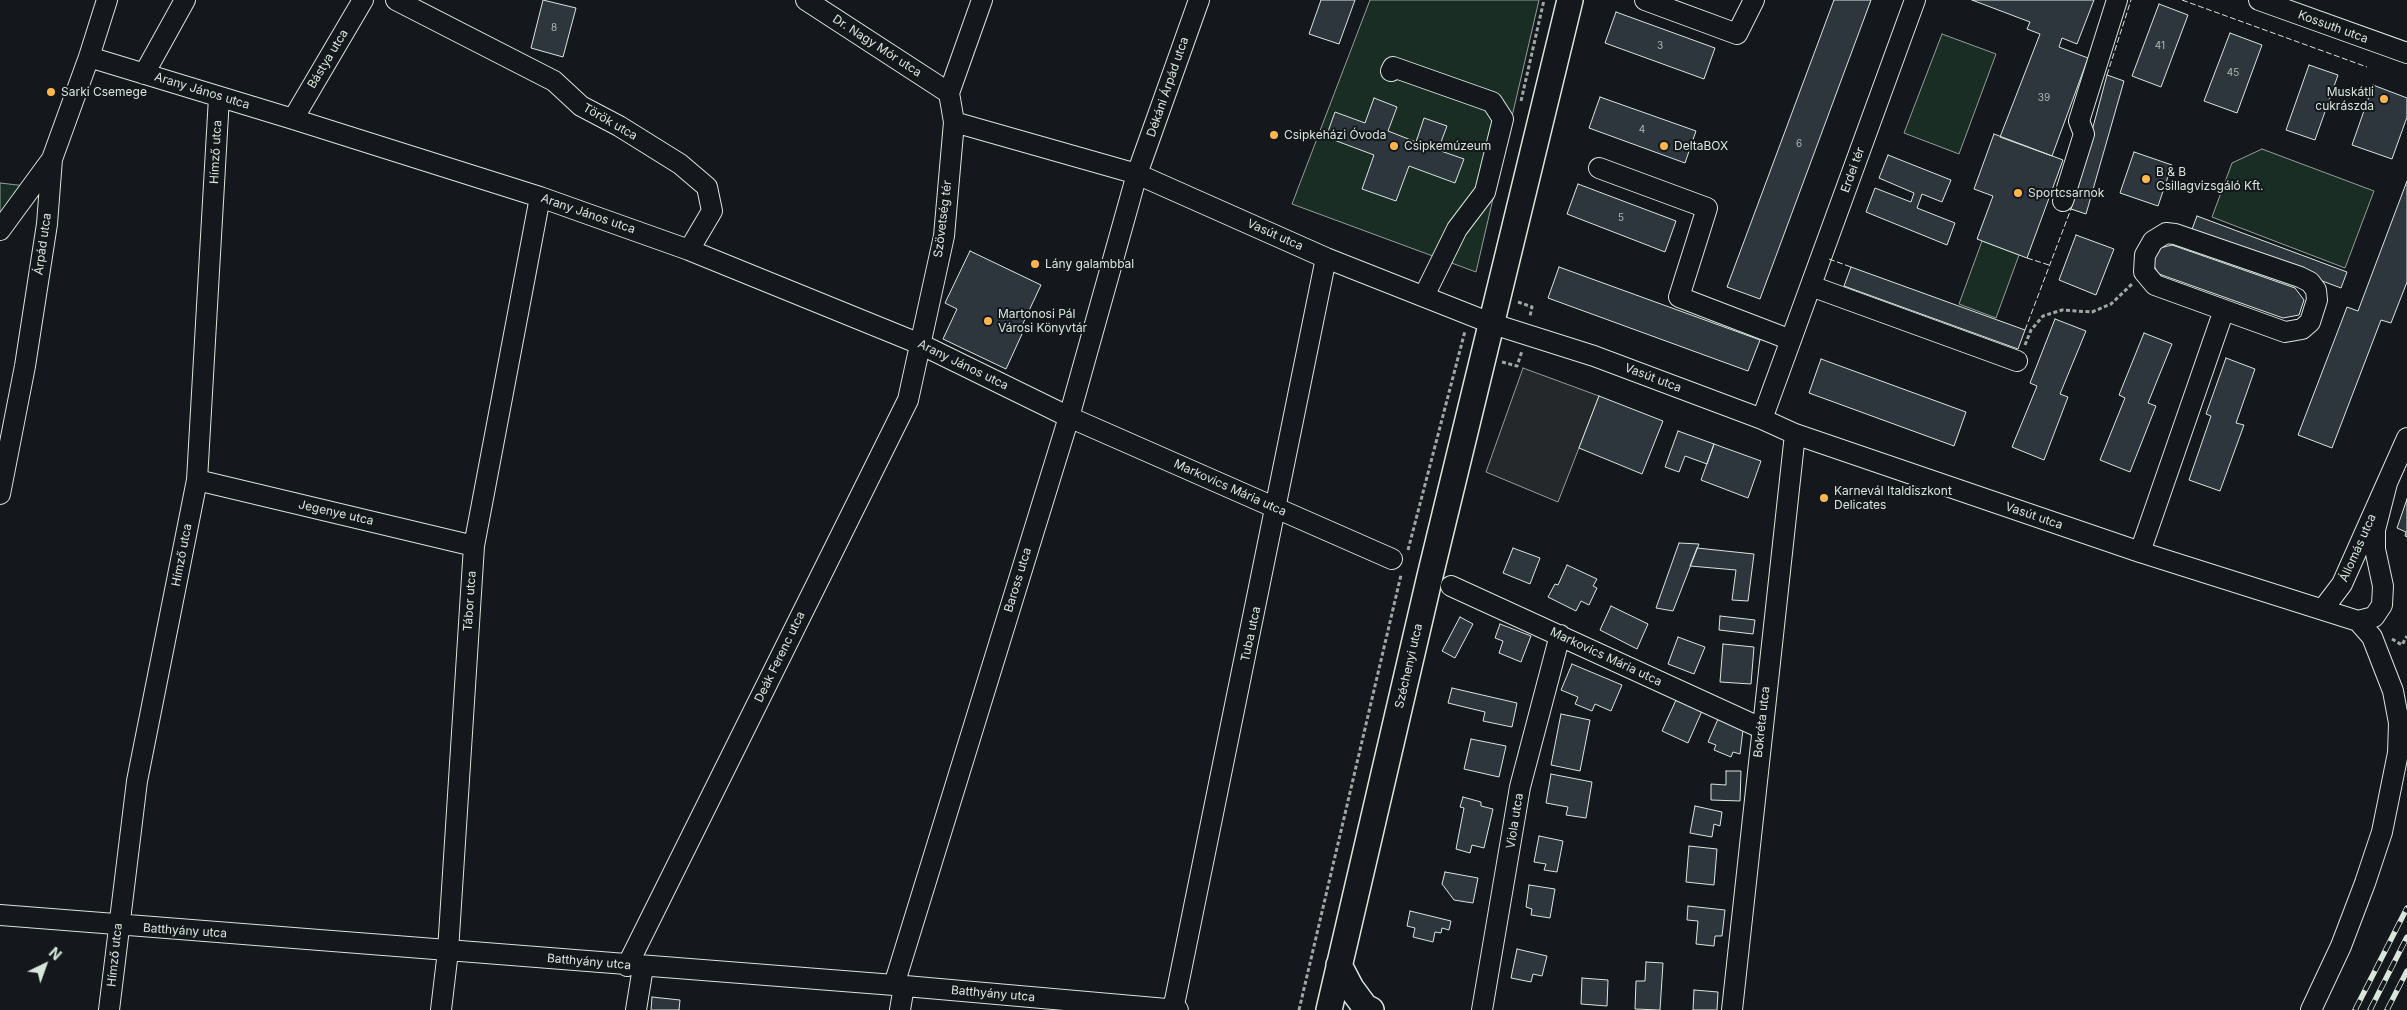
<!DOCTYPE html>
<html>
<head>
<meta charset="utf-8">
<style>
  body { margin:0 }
  #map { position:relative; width:2407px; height:1010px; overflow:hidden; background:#14181c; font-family:Inter,sans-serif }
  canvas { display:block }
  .north { position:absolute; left:20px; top:940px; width:50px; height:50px; -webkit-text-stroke:4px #14181c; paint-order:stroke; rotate:42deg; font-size:14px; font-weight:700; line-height:20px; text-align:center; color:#d8e6dc }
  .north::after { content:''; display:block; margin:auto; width:18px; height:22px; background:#d8e6dc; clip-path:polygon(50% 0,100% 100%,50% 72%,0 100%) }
</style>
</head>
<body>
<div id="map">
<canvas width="2407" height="1010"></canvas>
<div class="north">N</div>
</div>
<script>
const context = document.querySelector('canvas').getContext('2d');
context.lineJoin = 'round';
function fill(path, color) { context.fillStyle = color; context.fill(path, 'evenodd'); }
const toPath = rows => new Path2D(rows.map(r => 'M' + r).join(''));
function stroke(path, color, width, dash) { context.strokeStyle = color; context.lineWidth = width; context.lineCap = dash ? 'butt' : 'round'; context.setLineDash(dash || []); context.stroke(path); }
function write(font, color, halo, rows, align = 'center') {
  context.font = font + ' Inter,sans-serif'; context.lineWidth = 4; context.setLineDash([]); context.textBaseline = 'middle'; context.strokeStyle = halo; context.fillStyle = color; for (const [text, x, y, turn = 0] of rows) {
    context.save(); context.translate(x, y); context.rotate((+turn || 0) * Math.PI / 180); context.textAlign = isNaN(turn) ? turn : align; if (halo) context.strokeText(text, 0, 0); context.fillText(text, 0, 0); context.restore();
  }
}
const green = toPath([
  [1370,0,1539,0,1476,272,1292,204,1370,0],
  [1942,34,1996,54,1959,154,1904,133,1942,34],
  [2262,149,2374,191,2345,268,2212,217,2232,163,2262,149],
  [0,183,26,186,0,222,0,183],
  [1982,241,2019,255,1996,318,1959,304,1982,241]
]);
const parking = toPath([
  [1523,368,1599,396,1558,502,1486,472,1523,368]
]);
const building = toPath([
  [543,0,576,8,563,57,531,48,543,0],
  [1321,0,1355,0,1339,44,1309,34,1321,0],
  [1834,0,1871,0,1760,299,1727,287,1834,0],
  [1972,0,2094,0,2077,44,2062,38,2059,47,2088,58,2052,156,2000,137,2040,34,2027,29,2030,22,1972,0],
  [2159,4,2188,15,2161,87,2132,76,2159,4],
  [1616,12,1715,48,1704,79,1605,43,1616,12],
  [2230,33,2262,45,2237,113,2204,101,2230,33],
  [2309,65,2338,75,2315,140,2286,130,2309,65],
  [2107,75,2124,81,2086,214,2071,209,2107,75],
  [2373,85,2407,98,2407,117,2392,159,2352,145,2373,85],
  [1600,97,1696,131,1685,163,1589,128,1600,97],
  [1374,98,1397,107,1388,131,1416,142,1424,118,1447,126,1438,150,1464,159,1455,183,1409,166,1396,201,1362,189,1374,155,1326,137,1335,112,1365,123,1374,98],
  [1994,134,2063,160,2027,258,1977,239,1993,196,1974,189,1994,134],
  [2134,152,2172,165,2158,206,2120,193,2134,152],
  [1888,155,1951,180,1942,202,1922,194,1917,208,1955,223,1947,245,1866,212,1875,188,1911,202,1914,193,1879,178,1888,155],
  [2407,181,2407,282,2391,323,2381,320,2332,448,2298,435,2347,307,2358,311,2407,181],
  [1578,184,1676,221,1665,252,1567,214,1578,184],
  [2197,216,2347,272,2341,288,2191,232,2197,216],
  [2076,235,2114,249,2096,295,2059,280,2076,235],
  [2172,245,2295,288,2304,300,2299,315,2283,318,2159,274,2152,263,2156,249,2172,245],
  [970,251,1041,285,1019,332,1022,334,1006,369,943,339,957,309,945,303,970,251],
  [1559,267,1760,340,1748,371,1548,298,1559,267],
  [1851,267,2025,330,2018,349,1844,286,1851,267],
  [2055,319,2086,331,2060,394,2068,397,2044,460,2012,447,2037,386,2030,383,2055,319],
  [2144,333,2172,344,2148,403,2156,406,2130,472,2100,460,2125,398,2119,395,2144,333],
  [2226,358,2255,369,2236,423,2244,425,2220,491,2189,480,2211,416,2206,414,2226,358],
  [1821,359,1966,412,1954,446,1809,393,1821,359],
  [1599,396,1663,421,1642,474,1579,448,1599,396],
  [1678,431,1714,444,1707,464,1685,456,1679,472,1665,467,1678,431],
  [1714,444,1761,461,1748,498,1701,480,1714,444],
  [2407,499,2407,537,2405,536,2406,532,2397,528,2407,499],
  [1679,543,1699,544,1673,611,1656,608,1679,543],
  [1513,548,1540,558,1530,584,1503,573,1513,548],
  [1697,548,1754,554,1748,601,1732,600,1736,570,1690,566,1697,548],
  [1567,565,1597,579,1593,586,1597,588,1589,605,1581,601,1576,611,1548,597,1555,584,1558,585,1567,565],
  [1611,606,1648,624,1637,649,1600,630,1611,606],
  [1720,616,1755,620,1753,634,1719,630,1720,616],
  [1460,617,1473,624,1455,658,1442,651,1460,617],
  [1500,624,1531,636,1521,662,1499,653,1503,641,1495,638,1500,624],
  [1678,637,1705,647,1694,674,1668,664,1678,637],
  [1723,644,1754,647,1751,684,1720,682,1723,644],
  [1572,664,1622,685,1611,711,1595,704,1592,711,1575,704,1578,697,1561,690,1572,664],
  [1452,688,1517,703,1512,727,1483,721,1485,712,1448,703,1452,688],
  [1676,700,1702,711,1688,743,1662,731,1676,700],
  [1561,714,1590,720,1580,771,1551,765,1561,714],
  [1718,719,1743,730,1740,754,1733,752,1731,757,1714,750,1716,745,1708,742,1718,719],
  [1471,739,1506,746,1499,777,1464,769,1471,739],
  [1726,771,1741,771,1740,801,1711,800,1711,784,1726,785,1726,771],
  [1551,774,1592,782,1586,818,1566,815,1568,807,1546,803,1551,774],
  [1463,797,1481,802,1481,806,1493,809,1484,848,1472,845,1470,853,1456,849,1464,808,1460,807,1463,797],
  [1695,806,1722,812,1720,826,1714,824,1712,837,1690,833,1695,806],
  [1539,836,1563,841,1557,872,1544,870,1546,864,1534,862,1539,836],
  [1689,846,1717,849,1714,885,1686,882,1689,846],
  [1445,872,1478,878,1473,903,1454,900,1442,884,1445,872],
  [1529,885,1555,889,1550,918,1531,915,1532,909,1526,907,1529,885],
  [1688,906,1725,910,1722,936,1715,936,1714,946,1696,944,1698,921,1687,920,1688,906],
  [1410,911,1451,921,1449,930,1442,928,1441,933,1435,932,1433,942,1413,937,1415,928,1407,926,1410,911],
  [1517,949,1547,956,1542,976,1533,974,1531,982,1511,978,1517,949],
  [1646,962,1663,963,1660,1010,1635,1009,1636,981,1645,981,1646,962],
  [1582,978,1608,980,1607,1006,1581,1004,1582,978],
  [1694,990,1718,992,1717,1010,1693,1010,1694,990],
  [652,997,680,1000,679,1010,651,1010,652,997]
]);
const path = toPath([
  [1521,101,1544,0],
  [1518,302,1532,307,1530,316],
  [2025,345,2031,330,2043,316,2062,310,2092,312,2111,304,2132,284],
  [1502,362,1517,366,1522,351],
  [1408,550,1465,331],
  [2392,639,2402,645,2407,636],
  [1299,1010,1401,575]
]);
const minor = toPath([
  [396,0,554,81,581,106,619,126,680,164,707,187,712,211,689,250],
  [806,0,949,93],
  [1645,0,1737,34,1754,0],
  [2259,0,2407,53],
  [89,57,293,119,540,197,689,250,920,344,1069,417,1392,559],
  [1391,71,1393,67,1492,102,1503,119,1485,192,1457,229,1424,296],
  [144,74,185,0],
  [293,119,363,0],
  [954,122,1137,174,1326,258,1493,324,1594,356,1762,419,1795,434,2140,552,2358,621,2374,617,2382,605,2383,586,2375,549,2375,530,2387,483],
  [1599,168,1707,208,1679,297,1791,340],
  [2063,201,2084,134,2079,121,2117,0],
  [0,230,52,159],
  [2166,233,2175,234,2300,277,2310,282,2316,290,2317,300,2310,322,2302,329,2285,332,2155,285,2144,272,2145,255,2153,241,2166,233],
  [1811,286,2017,361],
  [1762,419,1915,0],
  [197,480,474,546],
  [0,494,25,366,47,224,52,159,89,57,107,0],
  [2140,552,2224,310],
  [1451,586,1761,728],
  [2323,609,2342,584,2407,438],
  [0,915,894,985,1178,1010],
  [627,966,908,400,944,236,954,122,949,93,982,0],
  [894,985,1069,417,1137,174,1199,0],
  [109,1010,137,781,197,480,219,97],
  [441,1010,448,951,474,546,540,197],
  [636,1010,643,967],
  [900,1010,904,986],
  [1173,1010,1326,258],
  [1482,1010,1520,787,1560,635],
  [1732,1010,1795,434],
  [2311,1010,2341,946,2365,883,2382,832,2398,753,2399,723,2393,691,2372,637,2358,621]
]);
const major = toPath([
  [1339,965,1351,988,1365,1007,1371,1010],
  [1329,1010,1430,576,1570,0]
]);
const rail = toPath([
  [2355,1010,2407,908],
  [2370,1010,2407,937],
  [2387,1010,2407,971]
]);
const fence = toPath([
  [2182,0,2367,67],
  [2107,75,2131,0],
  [2027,258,2049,265],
  [1829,259,1851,267],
  [2025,330,2071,209]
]);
const markers = [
  [51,92,5,"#ffb74d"],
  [2384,99,5,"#ffb74d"],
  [1274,135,5,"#ffb74d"],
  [1394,146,5,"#ffb74d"],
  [1664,146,5,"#ffb74d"],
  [2146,179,5,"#ffb74d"],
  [2018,193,5,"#ffb74d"],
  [1035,264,5,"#ffb74d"],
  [988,321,5,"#ffb74d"],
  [1824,498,5,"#ffb74d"]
];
const numberNames = [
  ["8",554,28],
  ["3",1660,46],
  ["41",2160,46],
  ["45",2233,73],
  ["39",2044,98],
  ["4",1642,130],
  ["6",1799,144],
  ["5",1621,218]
];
const streetNames = [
  ["Kossuth utca",2333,27,20],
  ["Dr. Nagy Mór utca",877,46,33],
  ["Bástya utca",328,59,-59],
  ["Dékáni Árpád utca",1168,87,-71],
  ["Arany János utca",202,91,17],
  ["Török utca",610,122,30],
  ["Hímző utca",216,152,-87],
  ["Erdei tér",1853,170,-70],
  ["Arany János utca",588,214,19],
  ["Szövetség tér",943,219,-83],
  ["Vasút utca",1275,235,24],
  ["Árpád utca",43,244,-82],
  ["Arany János utca",963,365,26],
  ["Vasút utca",1653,378,21],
  ["Markovics Mária utca",1230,488,24],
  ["Jegenye utca",336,513,13],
  ["Vasút utca",2034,516,19],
  ["Állomás utca",2358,548,-66],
  ["Hímző utca",182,555,-79],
  ["Baross utca",1018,580,-73],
  ["Tábor utca",470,601,-86],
  ["Tuba utca",1251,634,-78],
  ["Deák Ferenc utca",780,657,-64],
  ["Markovics Mária utca",1606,657,25],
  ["Széchenyi utca",1409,666,-77],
  ["Bokréta utca",1762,722,-84],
  ["Viola utca",1515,821,-81],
  ["Batthyány utca",185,931,4],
  ["Hímző utca",115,955,-84],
  ["Batthyány utca",589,962,5],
  ["Batthyány utca",993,994,5]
];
const poiNames = [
  ["Sarki Csemege",61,92],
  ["Muskátli",2374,92,"right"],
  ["cukrászda",2374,106,"right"],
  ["Csipkeházi Óvoda",1284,135],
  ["Csipkemúzeum",1404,146],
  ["DeltaBOX",1674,146],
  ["B & B",2156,172],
  ["Csillagvizsgáló Kft.",2156,186],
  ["Sportcsarnok",2028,193],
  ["Lány galambbal",1045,264],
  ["Martonosi Pál",998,314],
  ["Városi Könyvtár",998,328],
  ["Karnevál Italdiszkont",1834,491],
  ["Delicates",1834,505]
];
fill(green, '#1a2d24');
stroke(green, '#939e99', 1);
fill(parking, '#24282b');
stroke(parking, '#939e99', 1);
fill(building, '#2c363c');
stroke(building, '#d8e6dc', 1);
stroke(minor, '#d8e6dc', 22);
stroke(major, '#d8e6dc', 28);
stroke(path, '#9da8a2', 3, [4, 2.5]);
stroke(minor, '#14181c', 20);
stroke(major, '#14181c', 25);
stroke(rail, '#d8e6dc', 5.5);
stroke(rail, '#14181c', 4, [11]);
stroke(fence, '#d8e6dc', 1, [6, 2.5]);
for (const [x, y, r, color] of markers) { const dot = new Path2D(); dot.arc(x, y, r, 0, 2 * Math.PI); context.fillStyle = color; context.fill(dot); stroke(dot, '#14181c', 2); }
write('10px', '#adbab4', null, numberNames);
write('12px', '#d8e6dc', '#14181c', streetNames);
write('12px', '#d8e6dc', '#14181c', poiNames, 'left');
</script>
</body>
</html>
